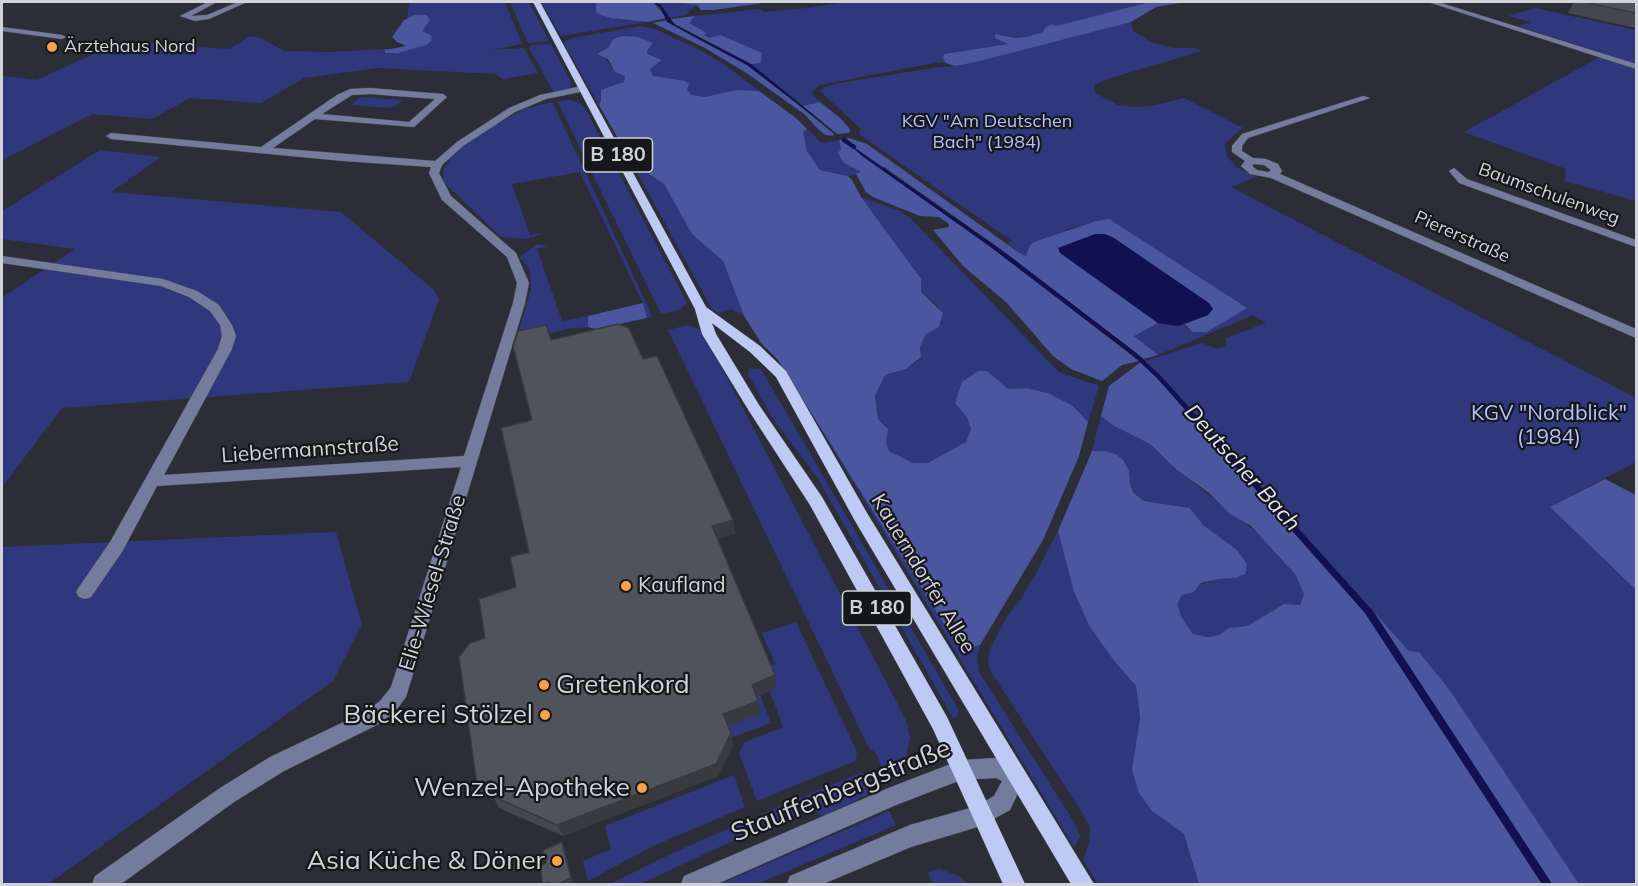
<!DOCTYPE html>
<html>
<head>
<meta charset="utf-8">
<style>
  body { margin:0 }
  #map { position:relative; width:1638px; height:886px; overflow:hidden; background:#2c2e37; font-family:Mulish,sans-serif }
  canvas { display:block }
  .frame { position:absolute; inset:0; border:3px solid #d2d3d9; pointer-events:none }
</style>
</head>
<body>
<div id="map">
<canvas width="1638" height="886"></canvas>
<div class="frame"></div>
</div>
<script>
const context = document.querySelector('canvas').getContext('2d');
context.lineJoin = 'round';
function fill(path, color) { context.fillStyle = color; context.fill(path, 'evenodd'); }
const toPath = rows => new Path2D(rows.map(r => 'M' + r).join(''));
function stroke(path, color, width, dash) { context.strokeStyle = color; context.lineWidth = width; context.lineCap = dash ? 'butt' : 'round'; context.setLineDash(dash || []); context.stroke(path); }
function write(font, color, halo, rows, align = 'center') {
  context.font = font + ' Mulish,sans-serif'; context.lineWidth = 4.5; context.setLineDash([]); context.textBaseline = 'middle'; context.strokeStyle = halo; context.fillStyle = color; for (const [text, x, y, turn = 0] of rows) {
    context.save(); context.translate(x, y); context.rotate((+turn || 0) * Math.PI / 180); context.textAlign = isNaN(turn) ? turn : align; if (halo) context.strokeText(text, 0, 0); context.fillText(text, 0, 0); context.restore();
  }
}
const green = toPath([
  [412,2,505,2,522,44,491,50,524,48,538,73,503,79,496,74,378,68,304,78,261,103,190,98,152,119,92,114,2,160,2,76,37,80,122,41,229,49,250,36,261,38,284,51,329,52,403,48,409,4],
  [510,2,529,2,549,41,528,43],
  [541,2,596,2,596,13,617,19,647,22,561,36],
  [660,2,674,2,697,5,685,15,670,18,658,3],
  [847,2,1150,2,1056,26,1052,24,1043,32,1026,37,1016,38,1000,34,1010,44,944,54,943,58,946,63,941,62,913,67,820,85,812,91,813,95,820,102,803,106,751,64,761,63,703,34,688,23,695,16,760,9,763,12,806,8],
  [1535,8,1636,30,1636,201,1565,181,1566,169,1464,132,1605,54,1519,26,1531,22,1508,16],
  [1131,22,1133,31,1151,42,1173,48,1195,48,1202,51,1104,80,1095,85,1094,92,1118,105,1137,107,1152,106,1184,98,1243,128,1225,143,1227,156,1236,167,1256,177,1231,187,1636,398,1636,462,1550,507,1636,590,1636,884,1579,884,1449,689,1419,652,1409,651,1145,361,1202,343,1217,349,1226,345,1226,338,1266,323,1253,315,1158,355,1136,339,1134,336,1136,333,1158,323,1178,326,1185,324,1187,329,1207,332,1244,309,1106,219,1068,229,1027,256,1018,252,1007,243,1012,241,859,134,861,129,820,91,825,87,840,83,939,67,957,66],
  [640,26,655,29,700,50,725,65,759,91,742,91,705,97,690,95,674,80,653,76,650,69,662,60,647,54,648,49,653,43,645,41,609,47,600,51,615,72,625,76,625,81,599,105,563,42,572,38],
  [551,44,572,84,568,89,554,93,529,48,532,45],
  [361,97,404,100,392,108,350,105],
  [571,100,583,105,687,303,679,310,661,314,557,101],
  [552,102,584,169,652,316,647,318,643,303,580,172,512,184,530,235,543,233,527,239,501,237,444,182,443,171,452,156,476,136,524,109],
  [807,129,822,143,839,140,845,163,862,173,848,176,820,170,807,151,803,132],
  [100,150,161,157,111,192,341,212,434,290,439,300,409,382,62,408,2,487,2,298,75,249,2,239,2,211],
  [632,163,664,184,692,233,723,261,744,316,731,309,718,314,712,309],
  [861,197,900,211,912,220,1059,372,1099,386,1088,422,1073,406,1027,388,1008,389,987,371,967,417,971,429,966,442,928,463,913,463,889,451,886,442,888,429,878,419,875,396,885,375,906,369,921,358,920,347,926,334,939,327,938,306,921,292],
  [537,244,548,246,537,249,562,321,588,316,588,327,568,329,516,341,531,289,530,270,520,257],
  [688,325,702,330,906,720,910,737,905,761,894,777,886,782,877,754,869,748,668,330],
  [750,368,761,369,958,709,958,717,953,718,817,477,773,419,748,374],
  [801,396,961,651,980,645,977,657,979,672,1074,822,1080,836,1074,847],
  [1101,416,1114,426,1150,444,1177,470,1265,539,1295,574,1304,594,1300,605,1283,604,1247,626,1229,628,1219,635,1208,637,1193,634,1182,618,1177,604,1182,595,1194,592,1201,584,1218,579,1235,578,1237,550,1203,525,1190,508,1144,501,1135,493,1130,484,1129,471,1105,451,1092,451],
  [1058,531,1074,592,1090,626,1115,662,1136,686,1140,718,1132,770,1152,811,1184,834,1199,884,1098,884,1083,860,1089,844,1090,827,1081,811,990,670,988,661,990,649,1008,615,1021,599,1035,575],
  [336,532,362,625,333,681,48,884,2,884,2,547],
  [796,622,857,752,855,761,757,801,739,753,745,742,783,727,770,691,776,688,767,667,775,664,762,633],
  [760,695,771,723,730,738,726,727,759,714,753,698],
  [860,773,868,776,875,791,824,816,810,809,767,826,762,814],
  [734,775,745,807,653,846,588,881,583,861,611,849,605,826],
  [889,811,896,825,757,884,720,884],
  [750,819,754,831,640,884,610,884,675,852],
  [939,869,954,874,970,884,933,884,928,872]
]);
const forest = toPath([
  [596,2,653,2,667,18,647,22,611,18,596,13],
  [674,2,770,2,713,10,701,10,697,5],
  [1150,2,1185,2,1156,7,1131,22,976,62,955,66,946,63,943,58,944,54,1008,44,995,38,995,34,1016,38,1026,37,1043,32,1045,28,1052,24,1056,26],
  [415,15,426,15,430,20,422,31,432,36,431,41,426,45,398,53,385,53,385,50,407,46,397,42,392,37,404,20],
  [695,16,689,23,707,33,704,35,710,38,720,35,762,53,761,63,751,64,671,22,671,19],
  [667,20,668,22,694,37,747,65,796,103,834,134,833,136,825,135,817,128,804,114,748,74,705,48,653,23],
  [623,36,638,37,653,43,648,49,647,54,662,60,650,69,653,76,685,81,689,84,687,90,691,95,705,97,736,90,759,91,796,118,807,129,803,132,807,151,820,170,848,176,852,180,861,197,921,279,921,292,943,313,939,327,926,334,920,347,921,357,906,369,885,375,875,396,878,419,888,429,886,442,889,451,913,463,928,463,966,442,971,429,967,417,955,403,962,382,978,371,987,371,1008,389,1027,388,1050,394,1073,406,1088,422,1079,456,1043,540,980,645,961,651,778,360,762,344,744,316,723,261,692,234,664,184,632,163,599,105,601,101,601,90,624,82,625,76,615,72,608,59,597,54,609,47,613,39],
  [820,102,840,118,850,129,849,133,837,134,803,106],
  [849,138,867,144,1018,252,1026,256,1030,245,1034,242,1096,221,1109,219,1247,308,1207,332,1192,332,1185,324,1208,315,1061,253,1158,323,1134,336,1158,355,1144,359,992,243,884,167,881,168,992,248,1139,361,1122,365,1102,381,1071,369,1053,356,1006,302,963,266,933,230,949,227,949,224,939,217,920,216,873,197,866,192,856,174,861,172,844,163,838,153,841,149,839,140],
  [643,303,647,318,596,329,588,327,588,316],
  [1141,362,1157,378,1365,613,1542,884,1199,884,1184,834,1152,811,1139,793,1132,770,1140,718,1136,686,1115,662,1090,627,1074,592,1058,531,1092,451,1105,451,1117,455,1123,460,1129,471,1130,484,1134,493,1144,501,1190,508,1203,525,1237,550,1247,564,1245,574,1235,578,1218,579,1201,583,1194,592,1182,595,1177,604,1182,618,1193,634,1208,637,1219,635,1229,628,1247,626,1284,604,1300,605,1304,594,1295,574,1251,526,1230,514,1209,493,1177,470,1150,444,1114,426,1101,416,1109,386],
  [1605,479,1636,495,1636,590,1550,507],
  [1373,611,1409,651,1419,652,1449,689,1579,884,1552,884]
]);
const water = toPath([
  [653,2,661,5,675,25,751,64,837,134,747,65,667,22,660,7],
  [848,143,1007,254,1135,352,1161,376,1373,611,1552,884,1542,884,1365,613,1157,378,1131,354,992,248,862,156],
  [1095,234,1105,234,1114,238,1209,303,1213,309,1208,315,1178,326,1158,323,1060,253,1058,248]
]);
const stream = toPath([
  [844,140,854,147]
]);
const minor = toPath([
  [208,2,217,2,191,16,207,15,238,2,247,2,209,19,195,21,180,16,208,2],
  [1428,2,1438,2,1636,64,1636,69,1428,2],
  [2,27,62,35,66,37,62,39,2,31,2,27],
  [582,86,585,87,585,91,546,99,515,112,463,146,442,165,439,173,451,196,516,253,529,283,525,303,406,697,394,713,379,724,284,771,234,802,121,884,92,884,95,876,220,788,270,757,365,712,380,701,391,687,461,467,157,486,122,552,91,597,85,599,79,597,76,592,79,587,110,542,218,349,222,336,220,325,210,311,189,297,161,286,2,263,2,256,163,279,197,291,219,305,232,325,236,336,232,349,164,475,464,456,513,303,517,283,507,257,442,200,429,173,431,167,343,161,111,139,106,136,111,133,261,147,337,95,350,89,370,88,443,94,447,97,414,127,315,119,273,148,435,161,457,142,509,108,540,95,582,86],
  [370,94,435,99,409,122,322,114,352,95,370,94],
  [1363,96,1370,98,1248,138,1242,146,1242,151,1253,158,1266,159,1278,164,1282,171,1280,174,1636,329,1636,338,1271,178,1250,174,1241,166,1245,161,1232,152,1232,146,1242,134,1363,96],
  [1254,164,1264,165,1271,170,1268,172,1257,170,1252,166,1254,164],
  [1454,168,1467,179,1636,240,1636,247,1459,183,1449,171,1454,168],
  [996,758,1023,769,1026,776,1010,810,981,826,911,847,823,884,787,884,790,876,910,825,977,806,994,796,1002,781,996,778,961,780,896,805,717,884,681,884,684,876,891,787,961,760,996,758]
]);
const major = toPath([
  [533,2,540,2,706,307,760,346,786,371,867,513,1094,884,1071,884,855,521,776,377,750,352,712,323,716,334,759,405,822,497,947,717,1025,884,1003,884,933,729,810,505,749,411,702,334,695,309,533,2]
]);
const wall = toPath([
  [1574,2,1636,2,1636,28,1568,13],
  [551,340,643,359,733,520,735,534,718,539,776,688,756,697,760,714,728,726,733,745,718,776,563,836,499,808,492,794,484,797,477,785,485,638,516,587,529,552,532,420]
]);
const shadedWall = toPath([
  [733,520,735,534,714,540,712,526],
  [775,675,776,688,753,698,752,685],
  [758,701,760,714,725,727,723,714],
  [731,733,733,745,718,776,563,836,557,825],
  [491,780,497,792,484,797,477,785],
  [562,842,564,846,573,882,567,885,556,885]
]);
const building = toPath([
  [1583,2,1636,2,1636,13,1583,2],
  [618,324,629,328,643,359,657,356,733,520,712,526,775,675,752,685,758,701,723,714,731,733,716,764,557,825,492,796,491,780,477,785,459,657,470,643,485,638,479,599,516,587,510,557,529,552,501,428,532,420,513,346,518,331,546,325,551,340,618,324],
  [562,842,571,878,556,885,549,885,549,882,543,885,540,866,546,863,543,850,562,842]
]);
const markers = [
  [52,47,6,"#f7a149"],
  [626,586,6,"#f7a149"],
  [544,685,6,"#f7a149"],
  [545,715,6,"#f7a149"],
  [642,788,6,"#f7a149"],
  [557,861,6,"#f7a149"]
];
const farPoinames = [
  ["Ärztehaus Nord",64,47]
];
const farParknames = [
  ["KGV \"Am Deutschen",987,122],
  ["Bach\" (1984)",987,143]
];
const farStreetnames = [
  ["Baumschulenweg",1549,194,20],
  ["Piererstraße",1462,237,24]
];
const shields = [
  [618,155,69],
  [877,608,69]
];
const shieldNames = [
  ["B 180",618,155],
  ["B 180",877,608]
];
const parkNames = [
  ["KGV \"Nordblick\"",1549,414],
  ["(1984)",1549,438]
];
const streetNames = [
  ["Liebermannstraße",310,450,-4],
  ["Kauerndorfer Allee",923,574,59],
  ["Elie-Wiesel-Straße",433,583,-73]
];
const poiNames = [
  ["Kaufland",638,586]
];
const waterNames = [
  ["Deutscher Bach",1242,468,48]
];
const nearPoinames = [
  ["Gretenkord",556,685,"left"],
  ["Bäckerei Stölzel",533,715],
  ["Wenzel-Apotheke",630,788],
  ["Asia Küche & Döner",545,861]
];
const nearStreetnames = [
  ["Stauffenbergstraße",841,791,-22]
];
fill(green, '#2f387c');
fill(forest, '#4a579f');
fill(water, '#111053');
stroke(stream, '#111053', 4.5);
stroke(minor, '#4a4c54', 1);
stroke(major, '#4a4c54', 1);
fill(minor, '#737c9d');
fill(major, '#bfcaf4');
fill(wall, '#45474f');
fill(shadedWall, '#383a40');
fill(building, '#50535c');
stroke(building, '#383a40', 1.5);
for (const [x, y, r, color] of markers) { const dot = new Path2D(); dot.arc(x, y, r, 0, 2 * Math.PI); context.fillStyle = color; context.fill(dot); stroke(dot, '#16171a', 2); }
write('18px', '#d2d3d9', '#16171a', farPoinames, 'left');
write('18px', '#b2c1fe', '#16171a', farParknames);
write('18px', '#d2d3d9', '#16171a', farStreetnames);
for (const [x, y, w] of shields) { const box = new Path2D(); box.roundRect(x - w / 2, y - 17, w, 34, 4.5); context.fillStyle = '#16171a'; context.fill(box); stroke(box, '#d2d3d9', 1.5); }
write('bold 20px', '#d2d3d9', null, shieldNames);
write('21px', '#b2c1fe', '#16171a', parkNames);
write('21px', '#d2d3d9', '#16171a', streetNames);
write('21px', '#d2d3d9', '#16171a', poiNames, 'left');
write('italic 22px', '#dee4f9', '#16171a', waterNames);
write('26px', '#d2d3d9', '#16171a', nearPoinames, 'right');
write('26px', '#d2d3d9', '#16171a', nearStreetnames);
</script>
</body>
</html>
